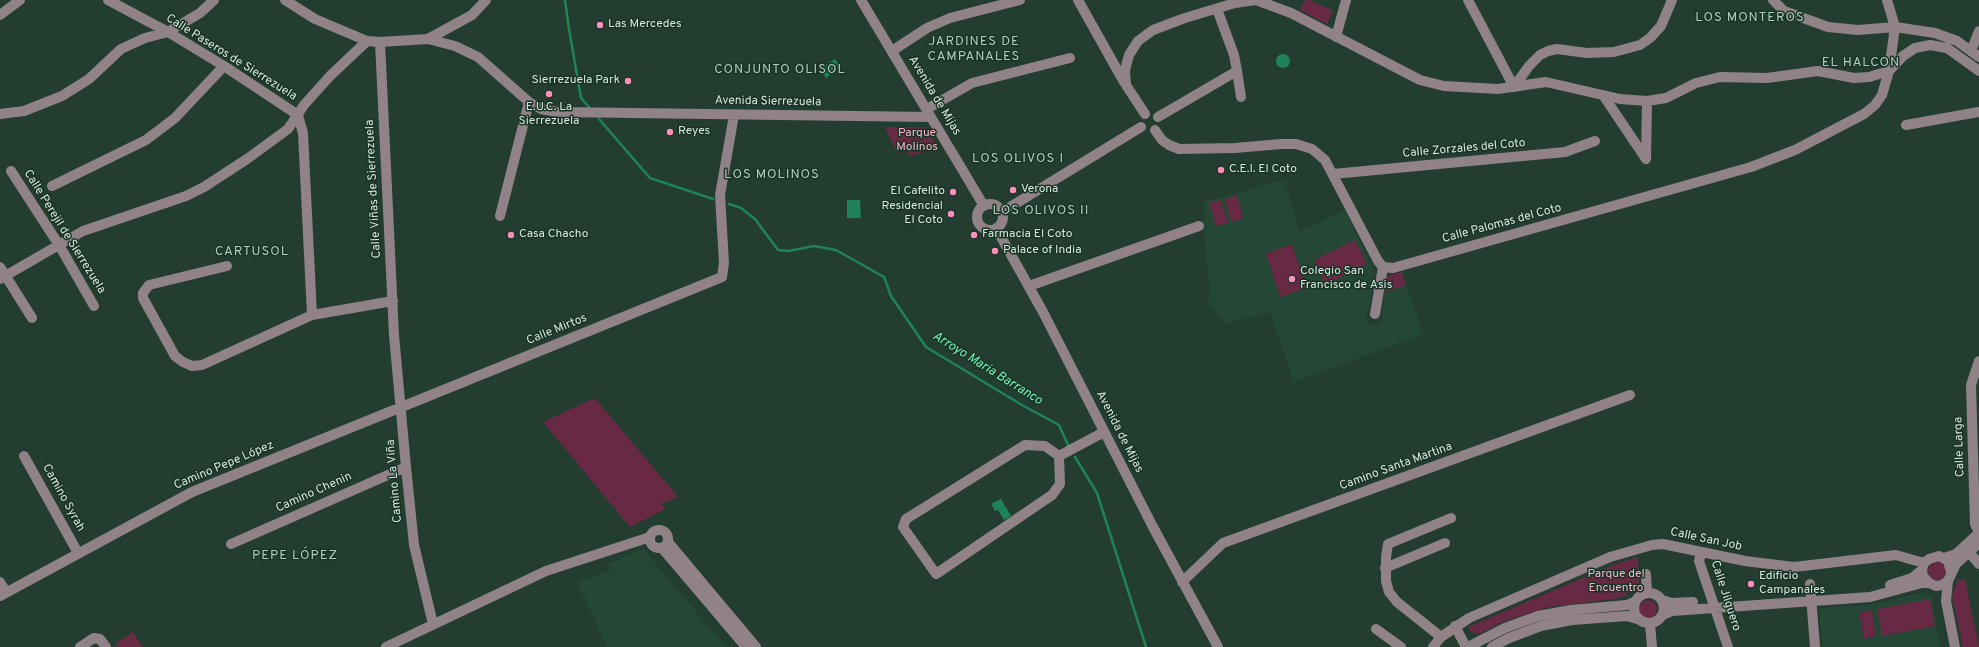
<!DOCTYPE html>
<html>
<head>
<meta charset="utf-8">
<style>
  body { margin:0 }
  canvas { display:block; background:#233e30 }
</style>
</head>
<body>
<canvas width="1979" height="647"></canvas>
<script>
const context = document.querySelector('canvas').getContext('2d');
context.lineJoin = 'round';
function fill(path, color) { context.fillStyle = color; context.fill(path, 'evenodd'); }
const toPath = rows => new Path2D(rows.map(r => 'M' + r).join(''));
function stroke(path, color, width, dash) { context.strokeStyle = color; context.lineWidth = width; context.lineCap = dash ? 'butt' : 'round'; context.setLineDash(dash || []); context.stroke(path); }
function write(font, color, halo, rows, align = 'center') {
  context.font = font + ' Overpass,sans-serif'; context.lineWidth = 3; context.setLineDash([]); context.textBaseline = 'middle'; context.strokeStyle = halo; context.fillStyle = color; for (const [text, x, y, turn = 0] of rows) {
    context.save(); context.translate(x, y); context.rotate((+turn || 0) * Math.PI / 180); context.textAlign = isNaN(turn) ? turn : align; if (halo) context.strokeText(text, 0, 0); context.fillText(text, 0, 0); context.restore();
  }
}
const built = toPath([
  [1285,180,1299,232,1345,210,1375,273,1369,309,1366,314,1367,322,1374,326,1381,323,1385,292,1406,285,1424,334,1294,382,1270,312,1224,324,1207,299,1211,296,1205,249,1204,202],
  [643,549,686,600,726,647,607,647,578,583,611,570,608,564],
  [1922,593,1931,597,1940,647,1823,647,1819,608,1870,605]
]);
const green = toPath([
  [1305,0,1310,0,1333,11,1327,24,1300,10],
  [885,127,923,127,927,130,938,148,910,156,906,149,897,153],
  [1237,195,1243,218,1231,222,1225,199],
  [1221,200,1228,223,1216,226,1209,203],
  [1355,240,1367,264,1325,285,1314,260],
  [1292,244,1306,288,1280,297,1266,253],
  [1402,272,1406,285,1385,292,1387,276],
  [595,398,678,497,661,504,665,509,630,527,543,422],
  [1638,557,1639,583,1625,596,1614,599,1549,607,1502,622,1479,634,1471,632,1468,627,1613,565],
  '1928 571a9 9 0 1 1 18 0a9 9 0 1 1-18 0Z',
  [1965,579,1972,614,1979,647,1963,647,1952,595,1958,580],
  [1930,599,1935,626,1882,636,1877,609],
  '1639 609a9 9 0 1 1 18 0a9 9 0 1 1-18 0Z',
  [1872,610,1876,636,1864,639,1859,612],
  [133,632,143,647,118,647,115,644]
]);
const water = toPath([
  '1276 61a7 7 0 1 1 14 0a7 7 0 1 1-14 0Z',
  [835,59,841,67,826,78,820,69],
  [847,200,860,200,861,218,847,218],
  [1001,499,1011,516,1004,520,998,510,995,511,991,504]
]);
const stream = toPath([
  [565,0,569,29,581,98,589,107],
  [599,119,650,178,713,199],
  [729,204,741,208,755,219,778,250,788,251,814,246,836,250,884,277,891,296,926,347,1022,405,1059,425,1068,445],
  [1075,457,1097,493,1146,647]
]);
const minor = toPath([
  [108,0,168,32,224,66,298,115,303,133,312,315],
  [285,0,315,19,367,41,380,42,428,39,455,46,478,57,529,102,541,109,557,112,931,117],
  [861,0,984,206],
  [1078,0,1124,82],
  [1468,0,1514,87,1529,66,1540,55,1548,51,1557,49,1587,53,1614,52,1640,45,1650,38,1661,26,1672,0],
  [1773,0,1784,11,1828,27,1858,30,1895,27,1935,33,1957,41,1979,57],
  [0,15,20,0],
  [1336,37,1346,0],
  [428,39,472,15,486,0],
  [380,42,394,335,406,467,414,545,433,624],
  [892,51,927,28,950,18,1020,0],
  [1971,51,1979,31],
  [1237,71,1241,97],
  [1889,71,1903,56,1915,48,1930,45,1947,48,1979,71],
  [1603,95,1646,159],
  [927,109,972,83,1070,58],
  [0,114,24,111,62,96,89,79,121,49,145,38,168,32,200,13,214,0],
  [1145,114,1126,85,1125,70,1129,55,1138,41,1153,30,1185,18,1235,3,1256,0,1291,13,1420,80,1444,86,1498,89,1546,82,1620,99,1647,101,1666,98,1696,83,1720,77,1767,78,1818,71,1854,78,1869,77,1889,71],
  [1158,117,1237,71,1234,55,1217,9],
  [1906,125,1979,112],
  [1155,130,1162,140,1169,145,1179,149,1235,148,1281,144,1296,144,1312,149,1325,160,1378,261,1383,267,1393,268,1751,167,1795,150,1864,114,1875,105,1882,95,1889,71,1895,27,1887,0],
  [1646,159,1647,101],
  [11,171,59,245,94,306],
  [1333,174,1565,152,1595,141],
  [52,186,146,140,175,118,224,66],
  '977 217a13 13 0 1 1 26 0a13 13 0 1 1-26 0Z',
  [1002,212,1141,127],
  [500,216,529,102],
  [996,228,1043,312,1153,527,1218,647],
  [227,266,149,285,143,293,143,298,175,356,183,362,192,366,202,365,312,315,393,301],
  [0,267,32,318],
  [0,279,83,231,186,196,204,187,247,159,288,129,304,105,330,76,367,41],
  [1029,286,1199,226],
  [1375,314,1383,267],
  [1979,361,1971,385,1975,524,1979,532],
  [1025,445,1045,446,1059,456,1060,484,1052,495,936,574,903,527,906,519,1025,445],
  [24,456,78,553],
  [1059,456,1104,432],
  '650 539a9 9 0 1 1 18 0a9 9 0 1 1-18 0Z',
  [668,542,756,647],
  [231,544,406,467],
  [662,548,746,647],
  [1969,552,1979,564],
  [1701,553,1699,561,1728,647],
  [1944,558,1956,554,1979,533],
  [1385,568,1445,543],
  [1951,572,1948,561,1939,556,1929,559,1924,563,1922,570,1923,576,1929,583,1936,586,1942,585,1948,581,1956,564,1979,543],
  [1646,574,1647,593],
  [1948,581,1946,601,1955,647],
  [0,582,6,592],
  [1182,582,1223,543,1630,395],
  [1810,584,1815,647],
  [1890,585,1912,578,1922,570],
  '1634 608a15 15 0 1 1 30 0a15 15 0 1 1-30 0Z',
  [0,596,192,492,722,277,724,263,720,195,734,115],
  [1662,600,1672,603,1693,602],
  [1662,615,1672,611,1870,597,1922,583,1929,583],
  [1650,624,1652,647],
  [1455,626,1466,647],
  [1376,629,1401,647],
  [1441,637,1397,602,1389,592,1386,581,1386,557,1388,544,1451,518],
  [80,647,94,638,100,639,106,647],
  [386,647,546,571,650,537],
  [1433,647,1441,637,1469,618,1610,557,1652,545,1663,544,1745,561,1794,567,1896,555,1924,563],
  [1468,647,1505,628,1538,616,1571,610,1627,605,1634,602],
  [1492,647,1509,638,1541,626,1572,620,1613,617,1627,616,1637,619]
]);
const markers = [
  [600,25,4,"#ff8ebb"],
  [628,81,4,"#ff8ebb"],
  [549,94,4,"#ff8ebb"],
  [670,132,4,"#ff8ebb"],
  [1221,170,4,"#ff8ebb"],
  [1013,190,4,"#ff8ebb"],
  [953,192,4,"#ff8ebb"],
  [951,214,4,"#ff8ebb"],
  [511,235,4,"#ff8ebb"],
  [974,235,4,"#ff8ebb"],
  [995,251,4,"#ff8ebb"],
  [1292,279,4,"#ff8ebb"],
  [1751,584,4,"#ff8ebb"]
];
const poiNames = [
  ["Las Mercedes",608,25],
  ["Sierrezuela Park",620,81,"right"],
  ["E.U.C. La",549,108,"center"],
  ["Sierrezuela",549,122,"center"],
  ["Reyes",678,132],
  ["C.E.I. El Coto",1229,170],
  ["Verona",1021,190],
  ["El Cafelito",945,192,"right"],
  ["Residencial",943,207,"right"],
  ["El Coto",943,221,"right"],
  ["Casa Chacho",519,235],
  ["Farmacia El Coto",982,235],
  ["Palace of India",1003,251],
  ["Colegio San",1300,272],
  ["Francisco de Asis",1300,286],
  ["Edificio",1759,577],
  ["Campanales",1759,591]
];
const streetNames = [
  ["Calle Paseros de Sierrezuela",231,58,32],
  ["Avenida de Mijas",934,96,59],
  ["Avenida Sierrezuela",768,102,1],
  ["Calle Zorzales del Coto",1464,149,-5],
  ["Calle Viñas de Sierrezuela",374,189,-93],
  ["Calle Palomas del Coto",1502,224,-15],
  ["Calle Perejil de Sierrezuela",64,232,58],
  ["Calle Mirtos",557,330,-22],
  ["Avenida de Mijas",1119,432,63],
  ["Calle Larga",1960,447,-92],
  ["Camino Pepe López",224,466,-23],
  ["Camino Santa Martina",1396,467,-20],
  ["Camino La Viña",395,481,-95],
  ["Camino Chenin",314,493,-24],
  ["Camino Syrah",63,498,61],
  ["Calle San Job",1706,540,12],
  ["Calle Jilguero",1725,596,72]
];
const parkNames = [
  ["Parque",917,134],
  ["Molinos",917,148],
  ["Parque del",1616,575],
  ["Encuentro",1616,589]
];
const neighbourhoodNames = [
  ["LOS MONTEROS",1750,18],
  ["JARDINES DE",974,42],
  ["CAMPANALES",974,57],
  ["EL HALCON",1861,63],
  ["CONJUNTO OLISOL",780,70],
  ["LOS OLIVOS I",1018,159],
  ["LOS MOLINOS",772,175],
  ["LOS OLIVOS II",1041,211],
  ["CARTUSOL",252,252],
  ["PEPE LÓPEZ",295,556]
];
const waterNames = [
  ["Arroyo Maria Barranco",987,369,32]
];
fill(built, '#254836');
fill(green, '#682944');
fill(water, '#208258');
stroke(stream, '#208258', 2.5);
stroke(minor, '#918287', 10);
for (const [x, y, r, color] of markers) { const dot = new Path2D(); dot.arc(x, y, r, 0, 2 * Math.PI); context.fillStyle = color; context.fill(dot); stroke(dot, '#193426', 1.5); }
write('12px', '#d7e7dd', '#193426', poiNames, 'left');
write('12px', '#d7e7dd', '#193426', streetNames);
write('12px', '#f8b4cd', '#193426', parkNames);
context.letterSpacing = '1px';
write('13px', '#afcfbc', '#193426', neighbourhoodNames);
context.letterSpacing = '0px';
write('italic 13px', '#77f2b5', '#193426', waterNames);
</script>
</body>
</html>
